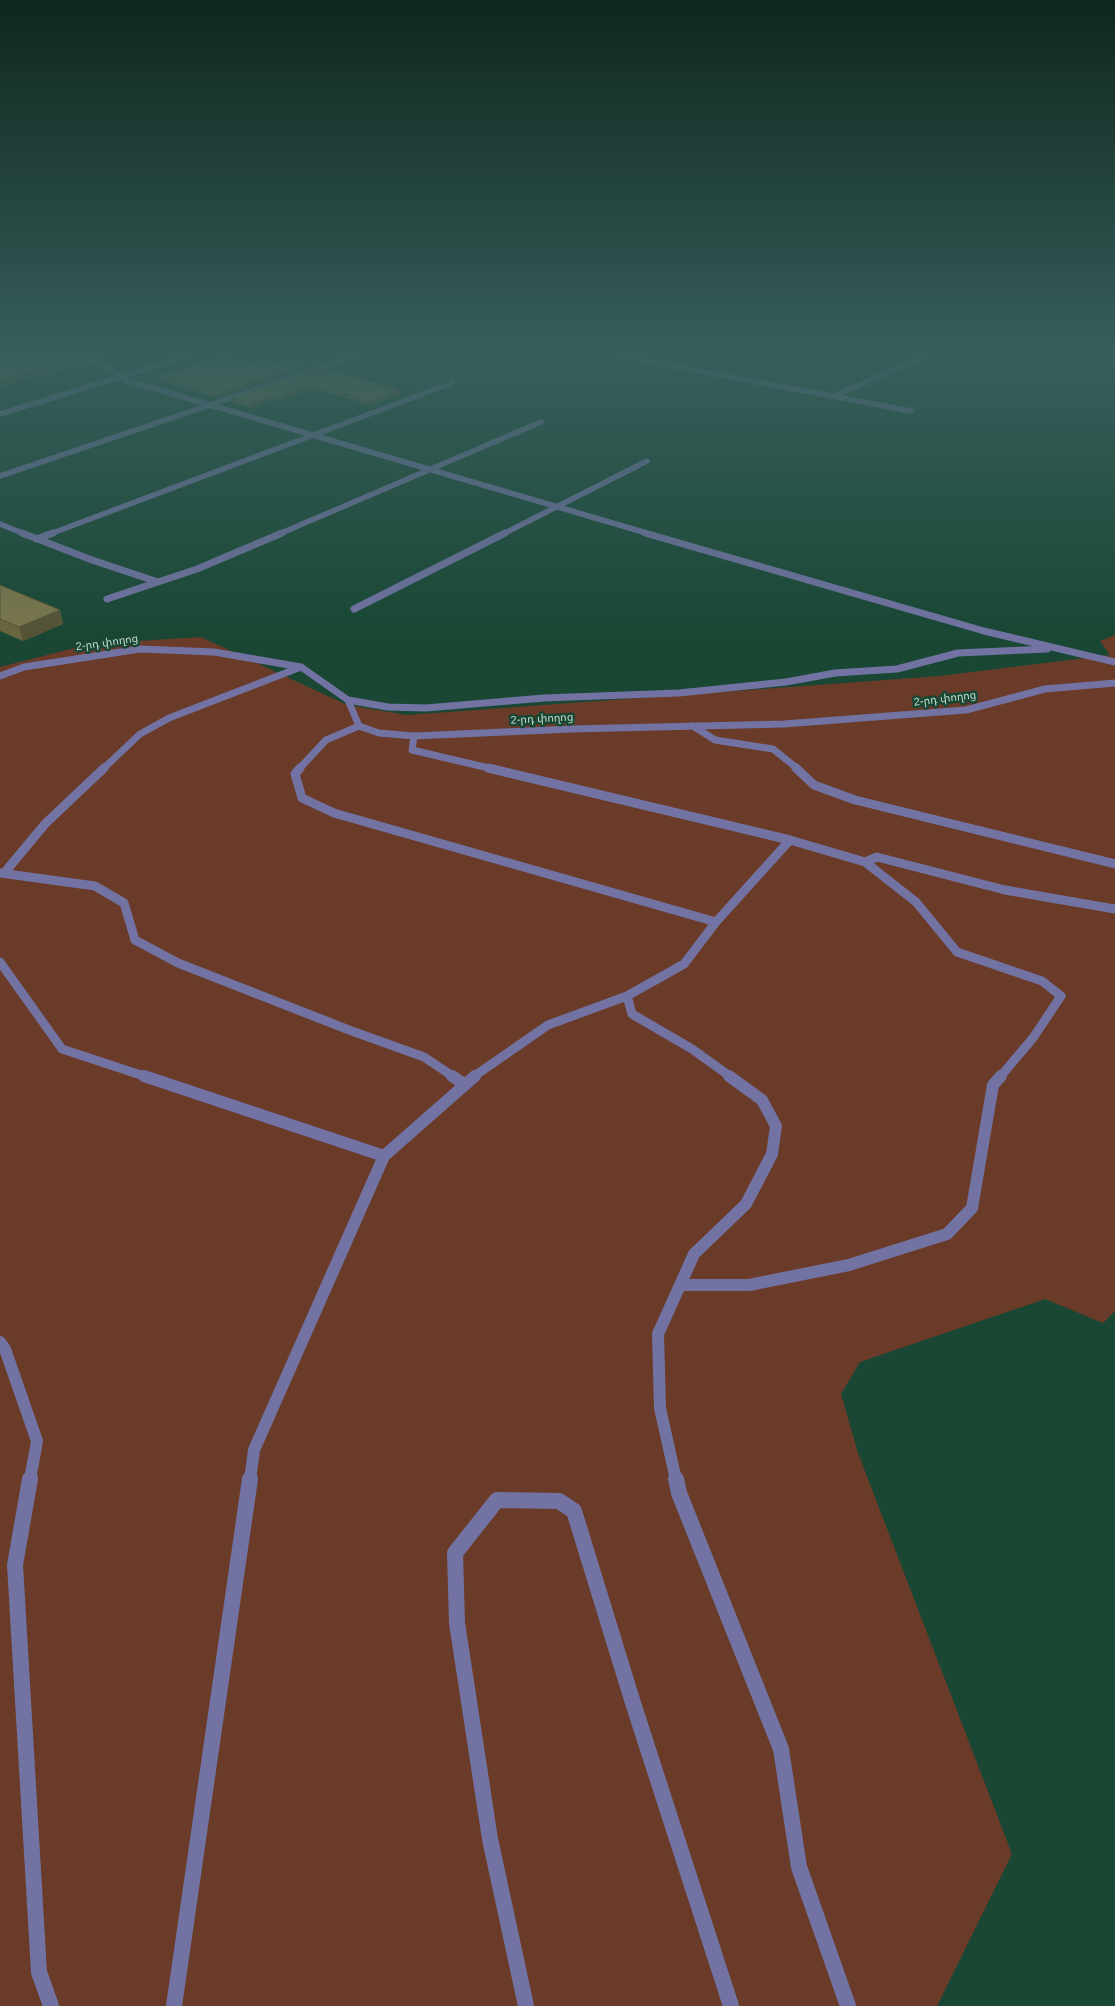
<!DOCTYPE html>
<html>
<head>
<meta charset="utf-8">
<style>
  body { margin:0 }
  canvas { display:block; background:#194734 }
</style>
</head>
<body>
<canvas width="1115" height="2006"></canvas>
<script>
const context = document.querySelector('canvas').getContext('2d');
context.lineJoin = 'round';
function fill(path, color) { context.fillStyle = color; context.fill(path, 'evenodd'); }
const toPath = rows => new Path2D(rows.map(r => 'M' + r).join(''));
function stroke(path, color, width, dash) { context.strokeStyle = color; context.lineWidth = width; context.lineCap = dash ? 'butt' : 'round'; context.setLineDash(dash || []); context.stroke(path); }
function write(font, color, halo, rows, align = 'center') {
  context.font = font + ' Arial,"Noto Sans Armenian",sans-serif'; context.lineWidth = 5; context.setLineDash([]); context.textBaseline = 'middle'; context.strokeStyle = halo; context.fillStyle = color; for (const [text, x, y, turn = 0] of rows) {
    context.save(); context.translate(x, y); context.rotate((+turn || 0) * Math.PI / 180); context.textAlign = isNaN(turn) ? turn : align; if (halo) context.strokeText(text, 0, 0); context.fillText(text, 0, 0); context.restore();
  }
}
const green = toPath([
  [1115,635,1115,1311,1103,1323,1045,1299,860,1362,841,1394,858,1453,1012,1854,937,2006,0,2006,0,667,90,644,201,637,347,705,407,715,940,676,1110,655,1100,641]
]);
const laneFar4 = toPath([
  [834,396,914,361,923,360],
  [0,414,198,353],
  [503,534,647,461]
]);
const laneFar3 = toPath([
  [354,609,505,533],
  [693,726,715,740,773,749,798,769],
  [414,736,412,750,493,769],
  [103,769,140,734,169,718,301,667],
  [299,769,326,740,359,726]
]);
const laneFar2 = toPath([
  [300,768,295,774,302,798,334,813,716,922],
  [796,768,814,785,855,800,1115,864],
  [790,840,865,862,916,902,957,952,1042,981,1061,996,1033,1038,1000,1077],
  [865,862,877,857,1005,890,1115,909],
  [5,872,45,824,104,768],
  [0,873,95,886,124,903,135,940,178,963,349,1030,424,1057,454,1077],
  [0,962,62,1049,147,1077],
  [627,996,632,1014,692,1049,731,1077],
  [473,1077,548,1025,627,996,684,964,716,922,790,840,488,768]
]);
const laneFar1 = toPath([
  [144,1076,384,1156],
  [452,1076,464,1084],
  [681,1285,749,1285,849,1265,947,1234,972,1208,993,1085,1001,1076],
  [0,1342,5,1349,37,1441,30,1480],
  [250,1480,254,1450,384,1156,475,1076],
  [676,1480,660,1408,658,1334,694,1254,746,1204,772,1154,776,1126,762,1100,729,1076]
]);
const lane = toPath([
  [30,1479,15,1565,39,1972,51,2006],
  [676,1479,679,1493,781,1749,799,1867,848,2006],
  [174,2006,250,1479],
  [526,2006,490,1839,457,1623,455,1553,497,1500,559,1501,574,1511,633,1703,731,2006]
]);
const streetFar1 = toPath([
  [75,353,79,357,110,369,125,380,650,534],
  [604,353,911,411],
  [0,476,364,353],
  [0,524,25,534],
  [50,534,452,383],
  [279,534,541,422]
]);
const street = toPath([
  [22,533,92,560,158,582],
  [645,533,984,631,1115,662],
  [36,539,53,533],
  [107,599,197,569,282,533],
  [0,676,24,667,140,649,214,652,301,667,348,700,359,726,379,733,414,736,572,729,784,724,966,710,1045,689,1115,683],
  [348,700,388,707,426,708,544,698,679,693,786,682,835,673,897,669,958,653,1047,649]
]);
const wall = toPath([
  [2,353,73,353,85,365,43,377,39,376,2,354],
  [84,353,125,353,100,360],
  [306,368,217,398,160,380,159,376],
  [322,368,401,390,401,394,371,405,313,389,280,400,276,399,251,408,233,402,232,398],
  [0,585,60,610,63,624,23,641,0,631]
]);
const shadedWall = toPath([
  [104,353,125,353,100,360,99,354],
  [84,359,85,365,43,377,41,371],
  [305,364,306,368,217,398,217,394],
  [38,370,39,376,0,387,0,381],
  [312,385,313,389,280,400,279,396],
  [401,390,401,394,371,405,370,401],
  [276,395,276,399,251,408,251,404],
  [60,610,63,624,23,641,19,627]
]);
const building = toPath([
  [6,353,73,353,76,355,84,359,41,371,38,370,0,381,0,355,6,353],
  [224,356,265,367,289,360,305,364,217,394,159,376,224,356],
  [322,368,401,390,370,401,312,385,279,396,276,395,251,404,232,398,322,368],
  [0,585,60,610,19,627,0,619,0,585]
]);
const farStreetnames = [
  ["2-րդ փողոց",107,643,-8],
  ["2-րդ փողոց",945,699,-7],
  ["2-րդ փողոց",542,719,-3]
];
fill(green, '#693b28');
stroke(laneFar4, '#7273a3', 5.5);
stroke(laneFar3, '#7273a3', 7);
stroke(laneFar2, '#7273a3', 9);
stroke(laneFar1, '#7273a3', 12);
stroke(lane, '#7273a3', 16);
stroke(streetFar1, '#7273a3', 5.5);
stroke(street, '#7273a3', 7);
fill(wall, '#696541');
fill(shadedWall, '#555335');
fill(building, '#7a764c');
stroke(building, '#555335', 1);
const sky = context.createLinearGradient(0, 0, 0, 634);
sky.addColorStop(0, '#0e271d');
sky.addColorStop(0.56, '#385e5c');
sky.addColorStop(1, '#385e5c00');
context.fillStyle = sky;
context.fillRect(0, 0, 1115, 634);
write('11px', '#c1d9cc', '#194734', farStreetnames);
</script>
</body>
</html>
